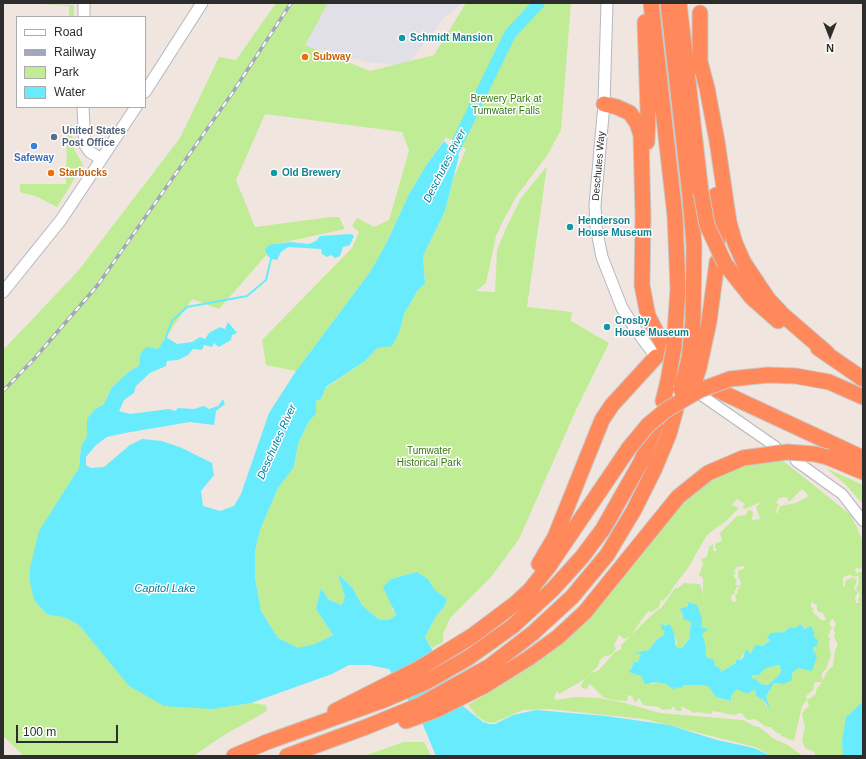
<!DOCTYPE html>
<html>
<head>
<meta charset="utf-8">
<style>
  body { margin:0 }
  #map { position:relative; width:866px; height:759px; overflow:hidden; background:#f0e6df; font-family:Helvetica,sans-serif }
  canvas { display:block }
  .frame { position:absolute; inset:0; border:4px solid #2d2d2d; pointer-events:none }
  .legend { position:absolute; left:16px; top:16px; width:130px; height:92px; box-sizing:border-box; background:#fff; border:1px solid #ababab; margin:0; padding:5px 7px; list-style:none; font-size:12px; color:#2d2d2d }
  .legend li { display:flex; align-items:center; gap:8px; height:20px }
  .legend b { width:20px; border:1px solid #ababab }
  .north { position:absolute; left:810px; top:16px; width:40px; height:40px; -webkit-text-stroke:3px #fff; paint-order:stroke; rotate:180deg; font-size:11px; font-weight:700; line-height:16px; text-align:center; color:#2d2d2d }
  .north::after { content:''; display:block; margin:auto; width:14px; height:18px; background:#2d2d2d; clip-path:polygon(50% 0,100% 100%,50% 72%,0 100%) }
  .scale { position:absolute; left:16px; top:725px; width:102px; height:18px; box-sizing:border-box; border:2px solid #2d2d2d; border-top:0; padding-left:5px; font-size:12px; line-height:14px; white-space:nowrap; color:#2d2d2d; -webkit-text-stroke:3px #fff; paint-order:stroke }
</style>
</head>
<body>
<div id="map">
<canvas width="866" height="759"></canvas>
<div class="frame"></div>
<ul class="legend">
<li><b style="height:5px;background:#fff"></b>Road</li>
<li><b style="height:5px;background:#a0a8b9"></b>Railway</li>
<li><b style="height:11px;background:#c0ec96"></b>Park</li>
<li><b style="height:11px;background:#68ebfc"></b>Water</li>
</ul>
<div class="north">N</div>
<div class="scale">100 m</div>
</div>
<script>
const context = document.querySelector('canvas').getContext('2d');
context.lineJoin = 'round';
function fill(path, color) { context.fillStyle = color; context.fill(path, 'evenodd'); }
const toPath = rows => new Path2D(rows.map(r => 'M' + r).join(''));
function stroke(path, color, width, dash) { context.strokeStyle = color; context.lineWidth = width; context.lineCap = dash ? 'butt' : 'round'; context.setLineDash(dash || []); context.stroke(path); }
function write(font, color, halo, rows, align = 'center') {
  context.font = font + ' Helvetica,sans-serif'; context.lineWidth = 3; context.setLineDash([]); context.textBaseline = 'middle'; context.strokeStyle = halo; context.fillStyle = color; for (const [text, x, y, turn = 0] of rows) {
    context.save(); context.translate(x, y); context.rotate((+turn || 0) * Math.PI / 180); context.textAlign = isNaN(turn) ? turn : align; if (halo) context.strokeText(text, 0, 0); context.fillText(text, 0, 0); context.restore();
  }
}
const industrial = toPath([
  [325,3,463,3,445,17,406,66,367,62,306,46,307,26]
]);
const green = toPath([
  [276,3,328,3,305,45,370,71,434,55,466,3,571,3,561,130,548,154,516,197,503,221,496,236,486,283,476,291,495,292,497,250,507,226,521,198,547,166,527,307,572,312,571,321,609,343,576,410,519,539,491,577,450,618,443,634,443,642,432,648,425,637,436,616,444,607,447,599,435,590,428,579,417,572,391,579,392,609,396,615,389,620,379,620,362,605,352,587,339,575,345,597,342,605,329,600,321,588,316,609,333,635,315,644,298,649,278,638,261,611,255,578,255,551,260,530,278,488,294,467,298,444,309,421,316,414,316,401,321,399,326,388,365,361,377,348,385,346,399,333,404,314,418,290,425,284,423,256,445,211,454,177,466,149,446,137,427,164,409,194,387,242,370,272,296,371,266,365,262,340,352,248,359,232,352,226,357,218,374,227,389,220,409,151,402,132,265,114,236,180,255,227,331,217,339,217,345,229,276,244,219,309,192,299,158,349,140,355,139,366,130,371,112,387,104,404,95,409,87,419,87,436,81,447,79,468,66,490,48,615,64,617,79,625,91,639,213,709,251,703,266,705,267,711,224,735,193,756,24,756,3,736,3,348,6,347,78,271,180,138,219,57,236,60],
  [43,4,74,5,74,17,69,17,69,6],
  [67,125,72,125,73,147,83,165,57,207,36,196,22,193,20,191,20,184,66,184],
  [782,460,851,515,863,541,863,569,856,568,855,571,858,574,859,571,863,572,863,701,846,717,843,756,816,756,814,752,805,748,802,740,805,727,802,715,804,710,809,706,807,700,802,706,794,741,781,736,780,733,777,733,771,727,766,727,755,719,748,720,741,713,734,715,713,711,711,714,696,712,694,713,681,706,682,711,677,711,673,706,672,709,662,710,659,707,643,705,639,698,635,703,632,696,628,695,627,701,611,700,603,697,590,684,586,689,582,688,581,685,585,679,559,694,557,691,554,697,555,700,576,697,599,698,625,703,660,713,743,720,754,726,759,727,774,739,786,744,803,756,772,756,755,747,644,719,548,709,523,710,493,723,486,722,477,716,468,705,531,667,558,647,583,624,603,603,678,508,693,494,709,482,735,469,749,464],
  [802,489,809,496,796,503,780,506,777,514,776,511,779,504,776,503,779,498,787,497,789,502],
  [737,499,745,504,742,507,745,509,761,502,756,507,760,519,752,520,753,511,748,510,746,515,737,516,720,533,722,541,716,543,715,547,717,551,713,551,713,544,709,547,707,557,701,559,703,565,699,575,703,578,703,595,707,606,700,584,684,583,677,589,676,587,661,608,655,612,631,635,648,611,652,612,659,607,661,599,663,601,670,593,674,586,688,568,707,535,726,521,739,508,732,505],
  [743,566,745,568,738,571,738,576,741,583,737,591,738,593,735,595,737,601,732,602,731,596,735,593,735,590,739,585,735,585,737,581,733,575,736,573,734,571,737,567],
  [850,575,855,577,858,575,859,582,856,589,860,595,858,600,859,603,856,603,855,598,858,592,854,589,857,580,853,577,846,580,844,588,843,585,843,577],
  [807,600,817,605,817,611,823,613,826,620,821,620,812,611,814,609,811,607,811,602],
  [688,602,694,604,700,612,701,627,704,628,702,634,706,657,714,660,715,666,721,672,736,663,736,660,740,660,746,650,751,654,780,632,784,632,789,628,803,627,813,634,813,650,783,684,774,683,766,696,768,702,767,708,764,700,756,696,755,689,737,689,731,696,731,701,716,697,708,686,702,684,684,685,676,687,675,689,667,684,657,682,652,684,630,668,635,661,638,662,642,654,636,653,649,650,657,639,663,636,665,631,665,626,670,625,677,642,676,647,682,648,689,638,691,622,682,617,682,611,680,609,688,606],
  [832,618,836,624,833,630,835,632,834,636,838,645,835,650,833,666,828,670,822,681,822,673,826,669,831,655,829,646,830,638,828,636,832,627,829,624],
  [619,635,624,639,630,637,621,645,621,649,615,652,598,671,593,672,586,678,598,666,600,660,605,656,611,655,616,649,614,645],
  [815,682,822,682,816,690,816,694,807,700,806,696,813,690],
  [826,468,863,485,863,504,845,484],
  [778,665,781,670,780,674,768,685,760,684,750,678,753,675,759,675,766,668],
  [404,742,424,742,431,756,364,756]
]);
const water = toPath([
  [444,141,459,156,445,211,423,256,425,284,418,290,404,314,399,333,392,346,377,348,365,361,326,387,321,399,316,401,316,414,309,421,298,444,294,467,278,488,260,530,255,551,255,578,261,611,278,638,298,648,315,644,333,635,316,609,321,588,329,600,342,605,345,597,338,574,352,587,362,605,379,620,389,620,396,615,383,587,391,579,417,572,428,579,435,590,447,599,444,607,436,616,425,637,464,707,483,722,489,724,495,724,513,715,536,710,606,716,669,725,717,740,754,748,771,756,436,756,423,725,389,669,369,665,349,665,332,674,251,703,213,709,164,706,129,686,79,625,64,617,48,615,34,600,30,582,30,568,39,531,79,468,81,447,87,436,87,419,95,409,104,404,112,387,130,371,139,366,140,355,146,347,158,349,166,337,177,344,192,342,200,337,205,339,209,333,220,327,225,329,228,322,237,333,232,335,231,340,219,347,214,343,212,347,204,345,202,350,193,349,188,355,178,360,167,361,166,366,150,373,136,386,134,393,124,400,119,411,130,414,169,409,175,411,178,408,194,409,204,406,209,409,218,406,223,399,225,404,216,411,214,425,190,422,125,433,107,437,96,445,86,457,86,465,91,468,104,467,130,445,142,439,162,441,182,448,212,463,214,475,201,491,203,506,220,511,234,506,241,494,269,413,296,371,370,272,387,242,409,194,427,164],
  [351,234,354,236,350,245,343,247,340,256,335,258,331,255,327,257,322,254,321,249,288,247,281,252,277,260,271,259,267,255,265,249,269,245,290,242,309,244,316,241,320,236],
  [688,602,697,605,702,618,701,627,708,629,702,634,705,643,706,657,714,660,715,666,720,668,721,672,736,663,736,660,740,660,743,658,746,649,751,654,755,645,762,646,770,640,767,637,771,633,784,632,789,628,798,627,800,624,805,629,811,626,815,634,813,634,814,637,818,640,817,646,813,647,813,650,817,656,812,671,798,668,792,673,792,680,783,684,774,683,766,696,770,710,764,700,756,696,755,689,747,694,737,689,731,696,731,701,716,697,708,686,702,685,684,685,681,688,676,687,675,690,666,684,657,682,645,684,641,676,629,672,636,658,635,662,638,662,641,654,634,653,649,650,657,639,663,636,665,631,661,629,662,624,665,626,670,624,674,633,676,647,682,648,689,639,691,622,683,619,682,611,679,609,688,606],
  [779,665,781,670,780,674,768,685,760,684,757,680,751,678,753,675,759,675,766,668],
  [863,701,863,756,843,756,842,742,846,717]
]);
const stream = toPath([
  [166,337,172,321,187,307,247,296,266,280,271,259]
]);
const river = toPath([
  [447,164,510,34,539,3]
]);
const tertiary = toPath([
  [701,395,776,447],
  [796,461,842,494,863,521]
]);
const secondary = toPath([
  [607,3,604,104,595,205,596,227,602,257,622,308,636,330,656,357],
  [84,17,84,3],
  [145,92,202,3],
  [83,107,85,145,90,152,101,159],
  [3,292,61,220,136,107]
]);
const motorway = toPath([
  [651,3,675,216,678,289,674,346],
  [668,3,690,196,694,245,693,321,689,359],
  [679,3,701,192],
  [700,13,700,68],
  [645,22,648,111,647,142],
  [699,58,707,88,717,141,729,222,735,243,744,263,768,299,783,315,827,353],
  [604,104,617,107,630,113,637,123,641,135,643,217,642,285,648,316,664,347],
  [716,195,718,240],
  [725,264,752,298,778,321],
  [818,348,863,379],
  [699,368,709,322,717,262],
  [730,379,768,375,796,376,829,382,863,397],
  [717,390,863,458],
  [663,401,668,381],
  [827,457,863,472],
  [539,564,555,537,602,420,612,405,656,357],
  [335,711,420,668,472,636,516,603,530,590,549,566,629,448],
  [406,721,436,710,484,686,529,658,558,637,585,612,678,497,708,473,743,458],
  [234,756,267,742,384,700,426,682,468,658,513,626,553,589,582,557,603,529,641,462,656,425],
  [287,756,366,727,420,705,490,666,533,633,572,597,607,555,634,510,654,470,669,434,676,409]
]);
const rail = toPath([
  [3,391,34,359,97,286,233,92,291,3]
]);
const motorwayBridge = toPath([
  [701,192,707,225,725,264],
  [668,381,674,346],
  [694,383,699,368],
  [681,390,689,359],
  [629,448,648,425,666,410,700,390,730,379],
  [743,458,787,452,815,454,827,457]
]);
const markers = [
  [402,38,4,"#0f9aa8"],
  [305,57,4,"#e8710a"],
  [54,137,4,"#5c6f8a"],
  [34,146,4,"#3f7fe0"],
  [51,173,4,"#e8710a"],
  [274,173,4,"#0f9aa8"],
  [570,227,4,"#0f9aa8"],
  [607,327,4,"#0f9aa8"]
];
const cultureNames = [
  ["Schmidt Mansion",410,38],
  ["Old Brewery",282,173],
  ["Henderson",578,221],
  ["House Museum",578,233],
  ["Crosby",615,321],
  ["House Museum",615,333]
];
const foodNames = [
  ["Subway",313,57],
  ["Starbucks",59,173]
];
const parkNames = [
  ["Brewery Park at",506,99],
  ["Tumwater Falls",506,111],
  ["Tumwater",429,451],
  ["Historical Park",429,463]
];
const serviceNames = [
  ["United States",62,131],
  ["Post Office",62,143]
];
const shopNames = [
  ["Safeway",34,158]
];
const streetNames = [
  ["Deschutes Way",599,166,-85]
];
const waterNames = [
  ["Deschutes River",445,166,-63],
  ["Deschutes River",277,442,-66],
  ["Capitol Lake",165,589]
];
fill(industrial, '#e1e0e8');
fill(green, '#c0ec96');
fill(water, '#68ebfc');
stroke(stream, '#68ebfc', 2);
stroke(river, '#68ebfc', 12);
stroke(tertiary, '#b3b7c2', 12);
stroke(secondary, '#b3b7c2', 13);
stroke(motorway, '#c8c8c8', 17);
stroke(tertiary, '#fff', 10);
stroke(secondary, '#fff', 11);
stroke(motorway, '#ff895b', 15);
stroke(rail, '#a0a8b9', 3.5);
stroke(rail, '#fff', 2, [6]);
stroke(motorwayBridge, '#c8c8c8', 17, []);
stroke(motorwayBridge, '#ff895b', 15);
for (const [x, y, r, color] of markers) { const dot = new Path2D(); dot.arc(x, y, r, 0, 2 * Math.PI); context.fillStyle = color; context.fill(dot); stroke(dot, '#fff', 1.5); }
write('bold 10px', '#0d838f', '#fff', cultureNames, 'left');
write('bold 10px', '#c56008', '#fff', foodNames, 'left');
write('10px', '#367513', '#fff', parkNames);
write('bold 10px', '#4e5e75', '#fff', serviceNames, 'left');
write('bold 10px', '#366cbe', '#fff', shopNames);
write('10px', '#2d2d2d', '#fff', streetNames);
write('italic 11px', '#02819f', '#fff', waterNames);
</script>
</body>
</html>
